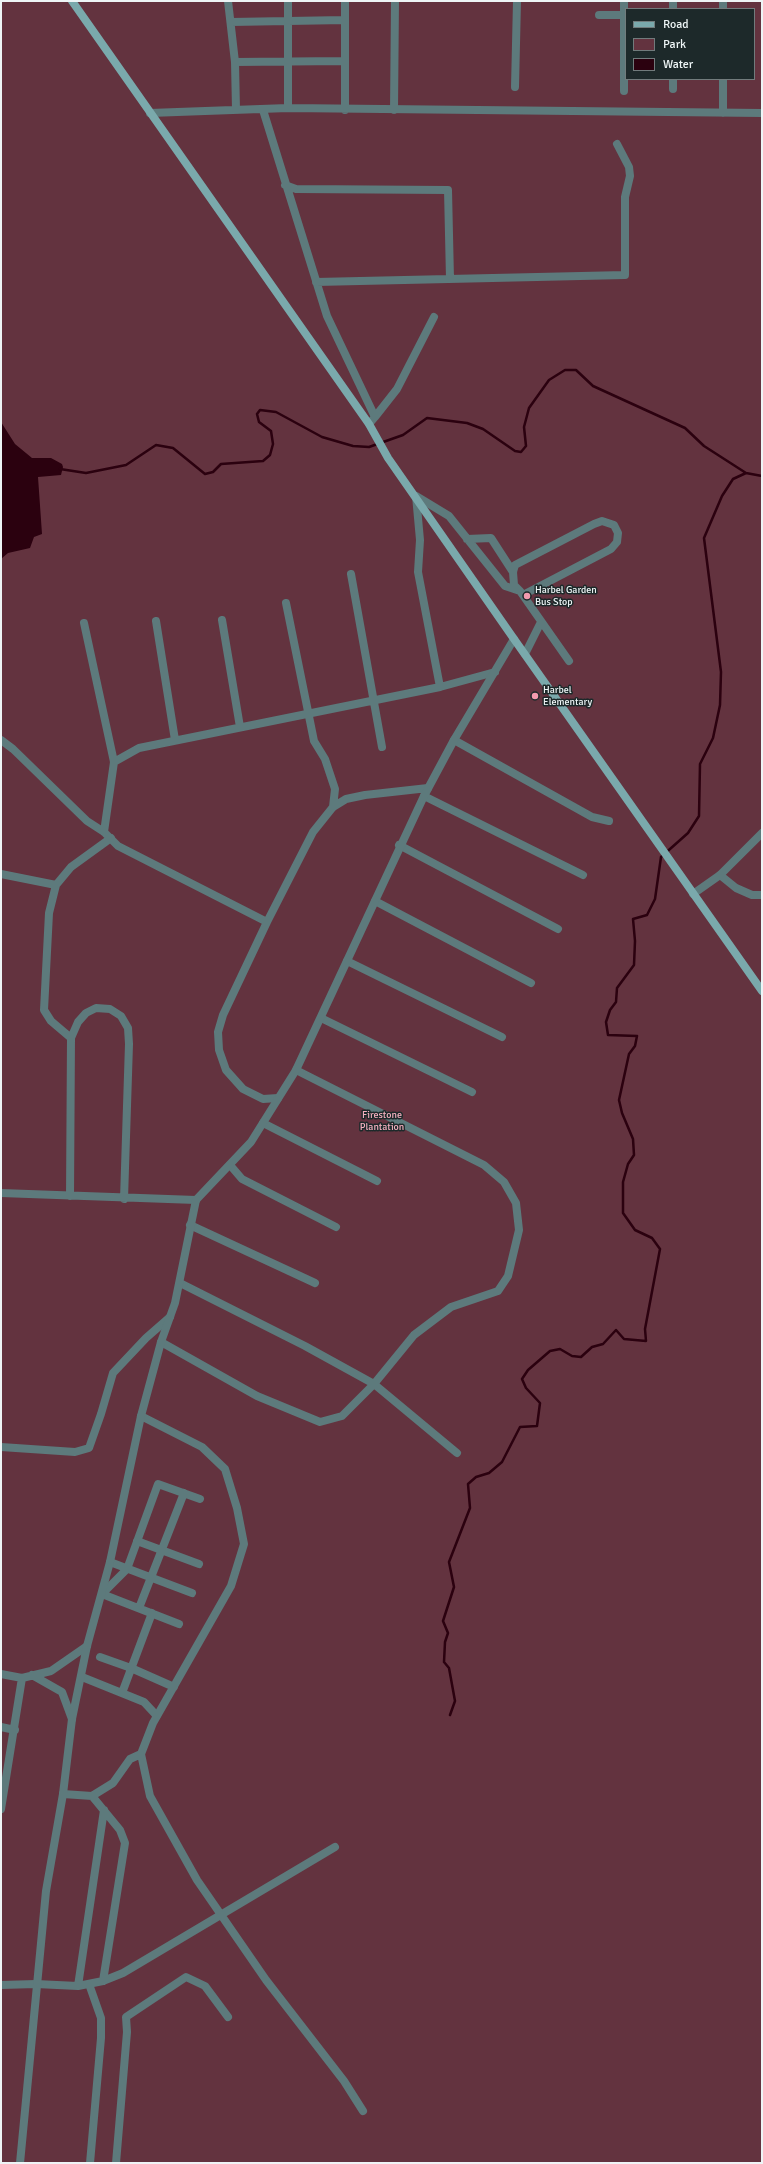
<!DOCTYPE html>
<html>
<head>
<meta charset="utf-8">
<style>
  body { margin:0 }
  #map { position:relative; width:763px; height:2164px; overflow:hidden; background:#1d292a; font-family:Signika,sans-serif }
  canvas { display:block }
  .frame { position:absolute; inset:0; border:2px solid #eef5f6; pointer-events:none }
  .legend { position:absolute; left:625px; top:8px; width:130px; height:72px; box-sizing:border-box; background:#1d292a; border:1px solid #717b7c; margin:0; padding:5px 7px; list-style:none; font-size:12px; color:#eef5f6 }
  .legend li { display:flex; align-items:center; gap:8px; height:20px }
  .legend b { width:20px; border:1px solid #717b7c }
</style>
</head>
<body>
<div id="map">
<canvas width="763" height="2164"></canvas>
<div class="frame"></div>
<ul class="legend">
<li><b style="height:5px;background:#7aa9ac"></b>Road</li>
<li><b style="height:11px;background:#63333f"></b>Park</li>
<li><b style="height:11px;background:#2b010f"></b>Water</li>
</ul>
</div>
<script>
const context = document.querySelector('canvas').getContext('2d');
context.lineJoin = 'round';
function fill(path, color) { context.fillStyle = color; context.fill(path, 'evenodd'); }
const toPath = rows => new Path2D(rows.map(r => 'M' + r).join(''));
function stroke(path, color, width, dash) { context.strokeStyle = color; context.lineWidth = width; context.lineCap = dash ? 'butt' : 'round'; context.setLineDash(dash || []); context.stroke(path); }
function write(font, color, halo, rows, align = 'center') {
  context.font = font + ' Signika,sans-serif'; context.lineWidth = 3; context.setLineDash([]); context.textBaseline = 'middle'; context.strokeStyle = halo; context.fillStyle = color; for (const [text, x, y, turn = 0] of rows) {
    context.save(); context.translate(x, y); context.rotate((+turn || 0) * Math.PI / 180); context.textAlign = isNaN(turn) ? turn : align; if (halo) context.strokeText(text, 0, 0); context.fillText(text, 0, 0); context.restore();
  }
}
const green = toPath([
  [1,1,762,1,762,2163,1,2163],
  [626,9,754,9,754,79,626,79]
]);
const water = toPath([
  [1,422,15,444,32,458,51,458,62,464,63,467,61,475,38,477,42,534,34,537,30,548,8,553,1,559]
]);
const stream = toPath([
  [60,469,86,473,126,465,156,445,173,448,205,474,213,472,221,464,263,461,270,455,273,444,271,431,259,422,257,414,260,410,276,412,322,437,353,446,369,447,403,435,427,418,467,423,483,429,515,451,521,452,526,446,524,427,529,408,549,380,565,370,576,370,593,386,685,428,704,446,746,473,762,476],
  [450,1715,455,1701,449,1668,444,1662,445,1642,448,1633,443,1621,454,1587,449,1562,470,1508,468,1484,476,1477,489,1473,502,1462,520,1427,537,1426,540,1403,526,1388,522,1379,528,1370,550,1351,560,1349,572,1356,581,1357,592,1347,603,1344,616,1330,624,1339,646,1341,645,1329,660,1249,652,1238,635,1230,623,1213,623,1182,628,1164,634,1155,633,1139,622,1113,619,1100,629,1054,635,1046,637,1036,608,1035,606,1022,610,1010,616,1002,617,988,634,965,635,941,633,919,647,915,655,899,661,857,688,833,699,816,700,764,713,738,720,705,721,672,704,538,722,496,733,479,746,473]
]);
const minor = toPath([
  [228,1,235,62,236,110],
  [673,1,673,9],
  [723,1,723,9],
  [599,15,626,15],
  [231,22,345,20],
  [235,62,344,61],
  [673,79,673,89],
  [723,79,723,113],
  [515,87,517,1],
  [624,91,624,1],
  [288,108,288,1],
  [263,110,327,316,375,417,369,424],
  [345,110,345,1],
  [394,110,395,1],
  [150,113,288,108,762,113],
  [285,185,296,189,448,190,450,279],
  [316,282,625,275,625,197,630,176,629,167,617,144],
  [375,417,397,389,434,317],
  [416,496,449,516,505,586,520,591,569,661],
  [416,496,420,540,418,572,440,687],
  [467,539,491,538,513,572],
  [351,574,382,747],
  [520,591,514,585,513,572,515,565,594,524,602,521,614,525,618,533,617,542,611,549,523,595],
  [286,603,314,741,325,759,335,789,333,807],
  [222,620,240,727],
  [156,621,175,740],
  [84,623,114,762,104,832],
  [525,654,541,622],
  [1,740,13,749,87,821,104,832,118,846,267,922],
  [454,740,592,817,609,821],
  [114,762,139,748,440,687,495,672],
  [424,796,583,875],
  [399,845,558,929],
  [1,874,56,885],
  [720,875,736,888,752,895,762,895],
  [375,901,531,983],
  [347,961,502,1037],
  [321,1018,472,1092],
  [71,1038,51,1021,44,1010,49,913,56,885,71,867,111,838],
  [278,1098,263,1099,243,1089,226,1070,219,1050,218,1032,223,1015,267,922,313,832,333,807,346,799,365,795,428,788],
  [263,1123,377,1181],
  [230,1165,242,1179,336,1227],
  [1,1193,196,1200],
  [70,1196,71,1038,78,1022,86,1013,96,1008,110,1009,121,1016,128,1028,129,1044,124,1199],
  [190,1225,315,1283],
  [180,1283,305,1346,374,1384,457,1453],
  [161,1342,257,1396,320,1422,342,1416,374,1384,414,1335,451,1307,498,1291,508,1276,519,1230,516,1203,504,1182,484,1165,296,1070],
  [141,1416,202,1447,225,1469,237,1508,244,1544,231,1586,153,1723,141,1754,150,1796,197,1880,266,1980,344,2081,363,2111],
  [1,1447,75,1452,89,1448,101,1414,113,1373,146,1338,170,1317],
  [137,1541,199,1564],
  [110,1562,192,1593],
  [139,1608,184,1493],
  [179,1624,102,1594,127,1569,158,1484,200,1499],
  [100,1657,131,1668,174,1687],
  [1,1674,22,1678,51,1671,87,1646],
  [32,1675,62,1692,72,1719],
  [82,1677,144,1702,157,1716],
  [122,1693,152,1613],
  [1,1727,15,1730],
  [63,1794,92,1796,113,1783,130,1759,141,1754],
  [92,1796,120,1830,125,1843,103,1981],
  [1,1809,22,1678],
  [89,1984,101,2018,101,2038,90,2163],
  [1,1985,36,1984,78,1986,103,1981,123,1973,335,1847],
  [78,1986,104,1810],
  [116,2163,127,2032,126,2017,186,1977,205,1986,228,2017]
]);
const tertiary = toPath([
  [693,894,720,875,762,833],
  [20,2163,46,1891,63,1794,72,1719,87,1646,110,1562,141,1416,161,1342,175,1303,196,1200,251,1142,296,1070,424,796,454,740,514,639]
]);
const secondary = toPath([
  [72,1,369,424,388,458,514,639,762,991]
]);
const markers = [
  [527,596,4,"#f29aae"],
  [535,696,4,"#f29aae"]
];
const poiNames = [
  ["Harbel Garden",535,590],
  ["Bus Stop",535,602],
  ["Harbel",543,690],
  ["Elementary",543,702]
];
const parkNames = [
  ["Firestone",382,1115],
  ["Plantation",382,1127]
];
fill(green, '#63333f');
fill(water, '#2b010f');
stroke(stream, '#2b010f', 2.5);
stroke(minor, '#5d7a7c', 8);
stroke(tertiary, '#5d7a7c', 8);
stroke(secondary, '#7aa9ac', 8);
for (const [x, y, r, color] of markers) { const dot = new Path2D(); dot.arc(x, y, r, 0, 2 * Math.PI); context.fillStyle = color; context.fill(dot); stroke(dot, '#1d292a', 1.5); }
write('10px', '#eef5f6', '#1d292a', poiNames, 'left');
write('10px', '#f5b0bf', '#1d292a', parkNames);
</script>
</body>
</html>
